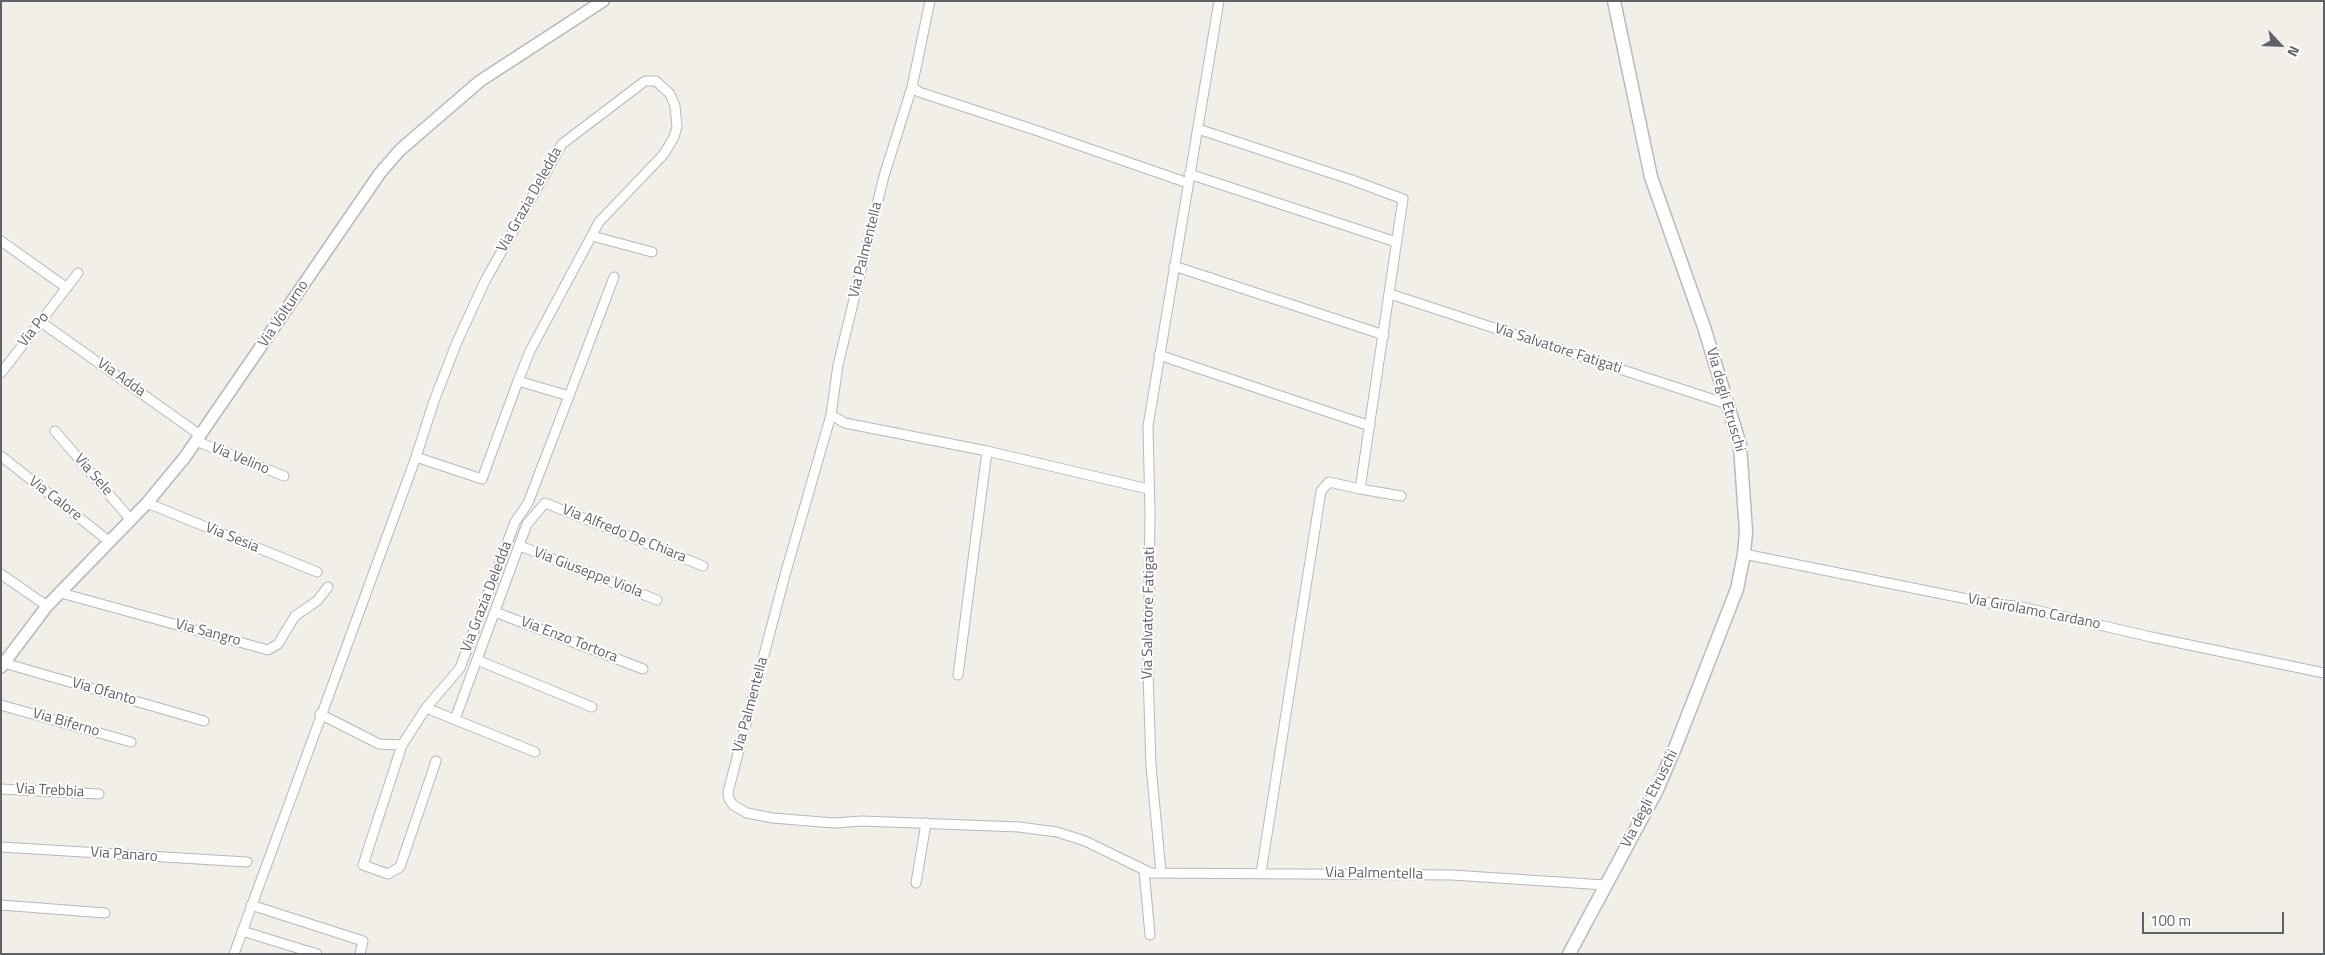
<!DOCTYPE html>
<html>
<head>
<meta charset="utf-8">
<style>
  body { margin:0 }
  #map { position:relative; width:2325px; height:955px; overflow:hidden; background:#f1efe8; font-family:"Titillium Web",sans-serif }
  canvas { display:block }
  .frame { position:absolute; inset:0; border:2px solid #5f6368; pointer-events:none }
  .north { position:absolute; left:2255px; top:20px; width:50px; height:50px; -webkit-text-stroke:4px #fff; paint-order:stroke; rotate:115deg; font-size:14px; font-weight:700; line-height:20px; text-align:center; color:#5f6368 }
  .north::after { content:''; display:block; margin:auto; width:18px; height:22px; background:#5f6368; clip-path:polygon(50% 0,100% 100%,50% 72%,0 100%) }
  .scale { position:absolute; left:2142px; top:912px; width:142px; height:22px; box-sizing:border-box; border:2px solid #5f6368; border-top:0; padding-left:6px; font-size:15px; line-height:18px; white-space:nowrap; color:#5f6368; -webkit-text-stroke:4px #fff; paint-order:stroke }
</style>
</head>
<body>
<div id="map">
<canvas width="2325" height="955"></canvas>
<div class="frame"></div>
<div class="north">N</div>
<div class="scale">100 m</div>
</div>
<script>
const context = document.querySelector('canvas').getContext('2d');
context.lineJoin = 'round';
const toPath = rows => new Path2D(rows.map(r => 'M' + r).join(''));
function stroke(path, color, width, dash) { context.strokeStyle = color; context.lineWidth = width; context.lineCap = dash ? 'butt' : 'round'; context.setLineDash(dash || []); context.stroke(path); }
function write(font, color, halo, rows, align = 'center') {
  context.font = font + ' "Titillium Web",sans-serif'; context.lineWidth = 4; context.setLineDash([]); context.textBaseline = 'middle'; context.strokeStyle = halo; context.fillStyle = color; for (const [text, x, y, turn = 0] of rows) {
    context.save(); context.translate(x, y); context.rotate((+turn || 0) * Math.PI / 180); context.textAlign = isNaN(turn) ? turn : align; if (halo) context.strokeText(text, 0, 0); context.fillText(text, 0, 0); context.restore();
  }
}
const minor = toPath([
  [930,1,912,87,884,176,838,365,831,415,785,575,728,792,729,799,733,805,747,813,773,818,834,823,862,821,1019,827,1057,832,1085,841,1151,873,1452,875,1605,885],
  [912,87,919,92,1035,130,1188,183],
  [1198,129,1352,180,1403,199,1360,489,1329,482,1321,491,1261,873],
  [1189,174,1396,242],
  [592,236,652,252],
  [1,241,67,288],
  [1174,266,1384,335],
  [1390,294,1727,404],
  [41,322,200,435],
  [1159,355,1370,426],
  [1,373,78,273],
  [569,396,614,277],
  [831,415,845,423,987,451,1148,489],
  [55,431,131,520],
  [196,441,284,476],
  [1,456,110,542],
  [416,457,482,479,518,381],
  [1360,489,1401,496],
  [147,503,317,572],
  [520,546,657,600],
  [1744,554,1982,602,2022,607,2151,637,2324,673],
  [1,574,47,606],
  [61,593,268,650,278,644,295,616,317,601,328,587],
  [495,612,643,669],
  [477,660,592,707],
  [4,663,204,721],
  [958,675,987,451],
  [1,705,131,742],
  [320,714,379,744,402,745,426,708,535,752],
  [455,719,527,524,545,503,703,566],
  [402,745,363,865,388,874,400,867,436,761],
  [1,789,99,794],
  [1,847,247,862],
  [1144,870,1150,935],
  [1161,872,1151,766,1148,673,1150,514,1148,426,1219,1],
  [916,883,926,823],
  [1,905,105,913],
  [251,905,363,941,360,954],
  [242,931,317,954],
  [234,954,416,457,434,401,457,342,485,281,562,144,645,81,656,81,670,94,675,106,677,127,674,137,664,154,599,222,530,351,518,381,569,396,528,503,515,522,460,668,426,708]
]);
const tertiary = toPath([
  [1,667,47,606,147,503,185,457,380,173,400,150,480,81,603,1]
]);
const secondary = toPath([
  [1569,954,1657,790,1677,743,1737,589,1744,554,1746,532,1740,445,1704,327,1651,177,1614,1]
]);
const streetNames = [
  ["Via Grazia Deledda",530,200,-61],
  ["Via Palmentella",866,250,-76],
  ["Via Volturno",284,314,-56],
  ["Via Po",34,330,-52],
  ["Via Salvatore Fatigati",1558,349,18],
  ["Via Adda",121,378,35],
  ["Via degli Etruschi",1725,400,74],
  ["Via Velino",240,459,22],
  ["Via Sele",93,475,49],
  ["Via Calore",55,499,38],
  ["Via Alfredo De Chiara",624,534,22],
  ["Via Sesia",232,538,22],
  ["Via Giuseppe Viola",588,573,21],
  ["Via Grazia Deledda",487,597,-69],
  ["Via Girolamo Cardano",2034,612,11],
  ["Via Salvatore Fatigati",1149,613,-89],
  ["Via Sangro",208,633,15],
  ["Via Enzo Tortora",569,640,21],
  ["Via Ofanto",104,692,16],
  ["Via Palmentella",751,705,-75],
  ["Via Biferno",66,723,16],
  ["Via Trebbia",50,791,3],
  ["Via degli Etruschi",1650,799,-63],
  ["Via Panaro",124,855,4],
  ["Via Palmentella",1374,874,1]
];
stroke(minor, '#b5b8bc', 11);
stroke(tertiary, '#b5b8bc', 14);
stroke(secondary, '#b6babf', 15);
stroke(minor, '#fff', 9);
stroke(tertiary, '#fff', 11);
stroke(secondary, '#fff', 12);
write('15px', '#5f6368', '#fff', streetNames);
</script>
</body>
</html>
